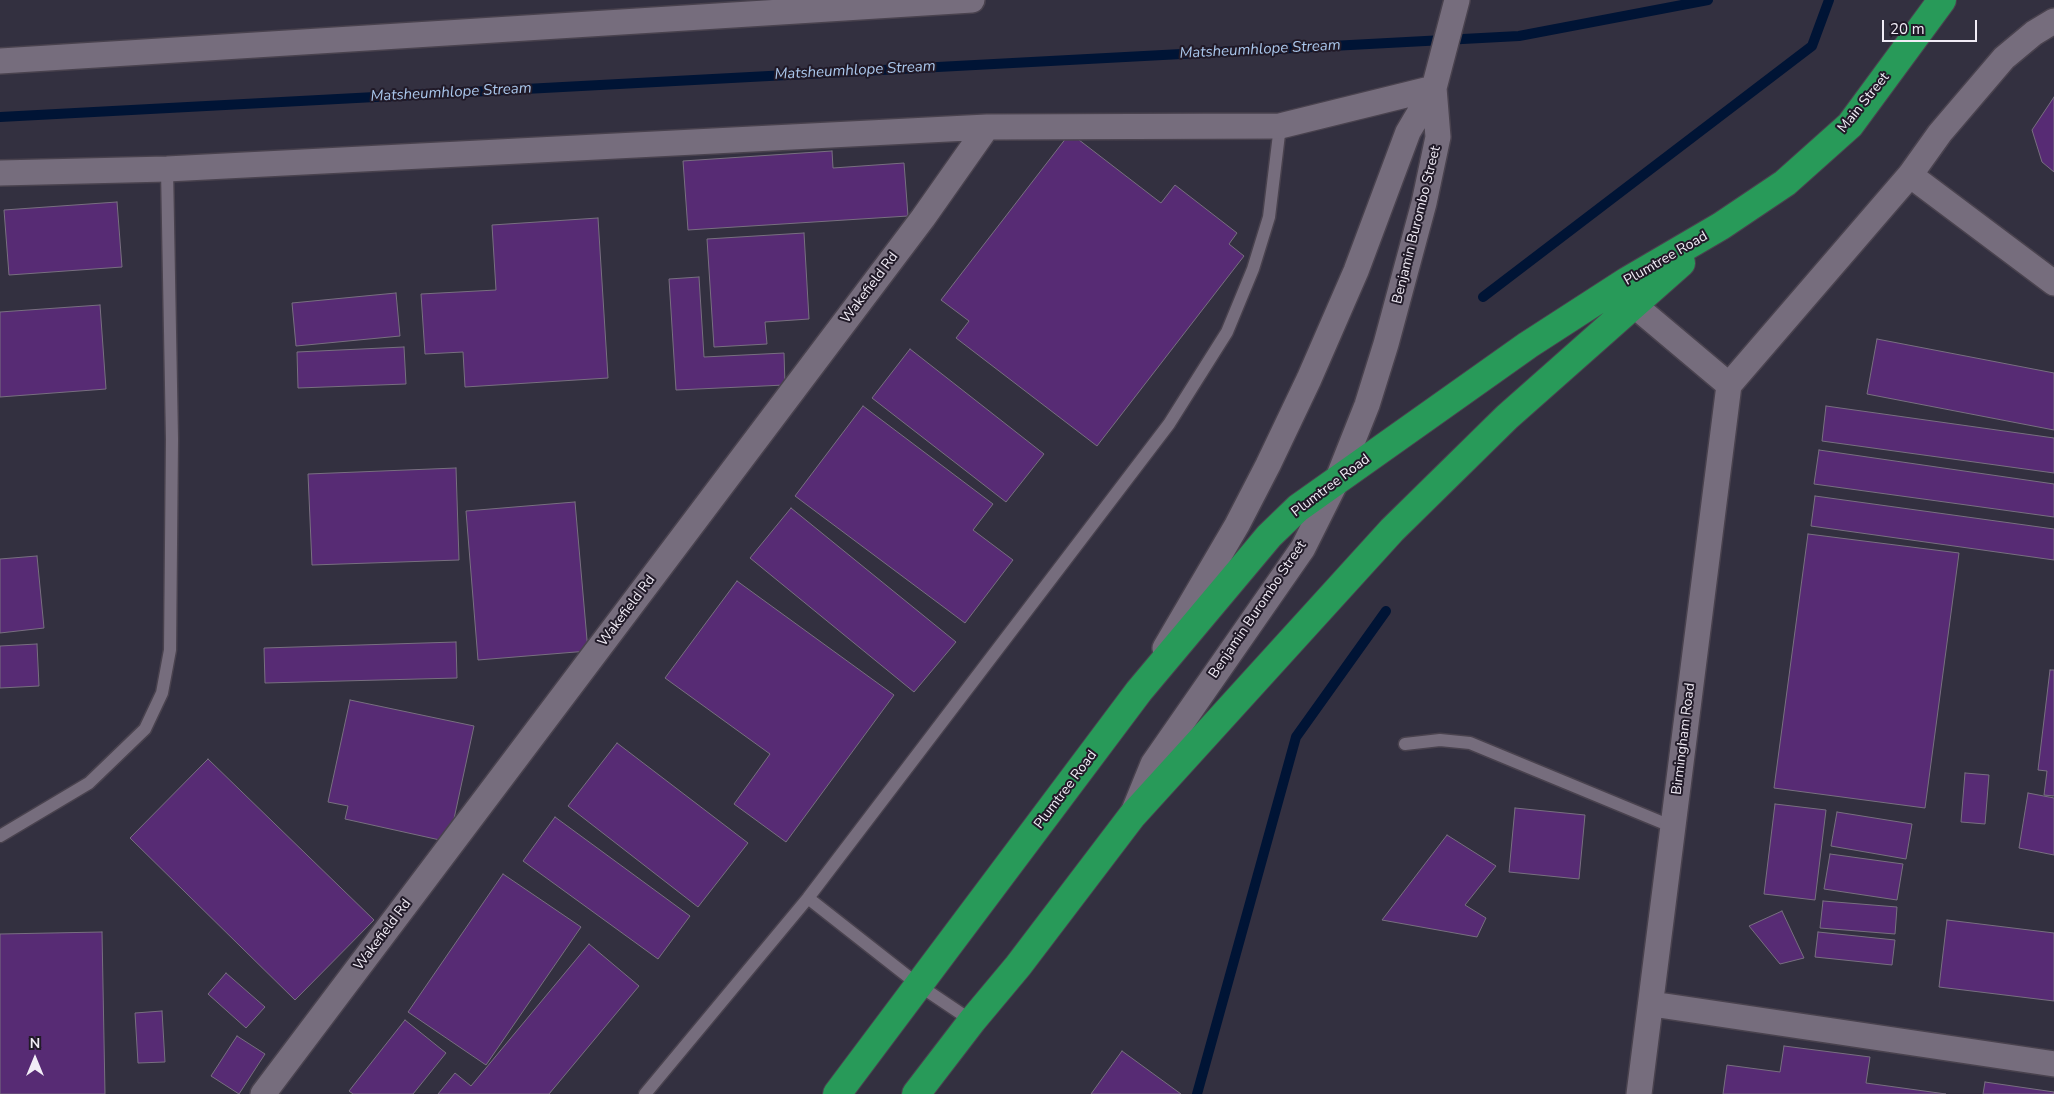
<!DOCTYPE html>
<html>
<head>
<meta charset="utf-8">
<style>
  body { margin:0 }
  #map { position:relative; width:2054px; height:1094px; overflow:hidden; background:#2b2332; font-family:"Nunito Sans",sans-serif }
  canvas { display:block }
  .north { position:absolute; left:10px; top:1034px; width:50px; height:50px; -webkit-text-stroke:4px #211a28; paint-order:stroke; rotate:0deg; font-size:14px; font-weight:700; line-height:20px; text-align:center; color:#f1ecf6 }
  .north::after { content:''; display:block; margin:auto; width:18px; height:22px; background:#f1ecf6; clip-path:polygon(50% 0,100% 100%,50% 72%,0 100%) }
  .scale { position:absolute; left:1882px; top:20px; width:95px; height:22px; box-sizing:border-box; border:2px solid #f1ecf6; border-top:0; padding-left:6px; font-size:15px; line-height:18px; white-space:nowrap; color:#f1ecf6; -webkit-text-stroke:4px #211a28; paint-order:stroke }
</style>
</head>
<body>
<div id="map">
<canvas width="2054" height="1094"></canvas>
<div class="north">N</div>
<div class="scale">20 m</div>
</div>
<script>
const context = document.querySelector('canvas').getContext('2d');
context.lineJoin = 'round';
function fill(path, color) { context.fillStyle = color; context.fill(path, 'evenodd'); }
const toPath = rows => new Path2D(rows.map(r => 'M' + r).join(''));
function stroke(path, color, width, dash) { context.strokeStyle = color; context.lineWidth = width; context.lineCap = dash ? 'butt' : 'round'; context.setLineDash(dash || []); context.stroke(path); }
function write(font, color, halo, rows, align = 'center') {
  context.font = font + ' "Nunito Sans",sans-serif'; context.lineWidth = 4; context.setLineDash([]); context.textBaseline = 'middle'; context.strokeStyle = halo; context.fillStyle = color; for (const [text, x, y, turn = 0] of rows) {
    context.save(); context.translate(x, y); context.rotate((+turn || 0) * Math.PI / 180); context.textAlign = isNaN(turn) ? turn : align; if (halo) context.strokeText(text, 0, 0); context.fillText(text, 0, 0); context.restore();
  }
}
const industrial = toPath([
  [0,0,2054,0,2054,1094,0,1094]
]);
const stream = toPath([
  [0,117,1519,36,1708,0],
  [1483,297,1812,46,1829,0],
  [1197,1094,1296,737,1386,611]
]);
const building = toPath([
  [2054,97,2054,172,2042,162,2032,130,2054,97],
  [1070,133,1161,203,1175,185,1237,233,1229,244,1244,256,1097,446,956,338,969,321,941,300,1070,133],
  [832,151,833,168,904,163,908,216,688,230,683,161,832,151],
  [117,202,122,267,9,275,4,210,117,202],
  [598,218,608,378,465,387,463,352,425,354,421,294,496,290,492,225,598,218],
  [804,233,809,319,765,322,767,344,714,347,707,239,804,233],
  [699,277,704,357,784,353,785,385,676,390,669,279,699,277],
  [396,293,400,336,296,346,292,303,396,293],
  [100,305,106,389,0,397,0,312,100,305],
  [1877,339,2054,373,2054,430,1867,394,1877,339],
  [404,347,406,384,298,388,297,352,404,347],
  [910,349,1044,454,1006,502,872,398,910,349],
  [863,406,993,504,973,530,1013,560,965,623,795,496,863,406],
  [1826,406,2054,438,2054,473,1822,441,1826,406],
  [1819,450,2054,484,2054,517,1814,484,1819,450],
  [456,468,459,560,312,565,308,474,456,468],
  [1815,496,2054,529,2054,560,1811,526,1815,496],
  [575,502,588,651,478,660,466,511,575,502],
  [791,508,956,642,914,692,750,558,791,508],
  [1808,534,1959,553,1925,808,1774,788,1808,534],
  [37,556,44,628,0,633,0,559,37,556],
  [737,581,894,695,786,842,734,804,770,754,665,678,737,581],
  [456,642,457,678,265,683,264,648,456,642],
  [37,644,39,686,0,688,0,646,37,644],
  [2050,670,2054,670,2054,796,2044,795,2047,771,2038,770,2050,670],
  [350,700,474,726,449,842,345,819,348,806,328,802,350,700],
  [617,743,748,843,698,907,568,806,617,743],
  [208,759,374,920,295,1000,130,838,208,759],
  [1965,773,1989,775,1985,824,1961,822,1965,773],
  [2028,793,2054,798,2054,855,2019,848,2028,793],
  [1775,804,1826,810,1815,900,1764,894,1775,804],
  [1515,808,1585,815,1579,879,1509,872,1515,808],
  [1837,812,1912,824,1906,859,1831,846,1837,812],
  [555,817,690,916,658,959,523,861,555,817],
  [1447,835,1496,866,1465,905,1486,918,1477,937,1382,920,1447,835],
  [1830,854,1903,864,1897,900,1824,889,1830,854],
  [503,874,581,927,486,1065,408,1012,503,874],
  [1823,901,1897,907,1895,934,1820,928,1823,901],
  [1782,911,1804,958,1780,964,1749,926,1782,911],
  [1947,920,2054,933,2054,1001,1939,987,1947,920],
  [102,932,105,1094,0,1094,0,934,102,932],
  [1818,932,1895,940,1892,965,1815,957,1818,932],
  [589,944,639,986,549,1094,438,1094,455,1073,471,1086,589,944],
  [226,973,265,1007,246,1028,208,994,226,973],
  [162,1011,165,1062,138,1063,135,1013,162,1011],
  [405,1020,446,1053,413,1094,353,1094,349,1091,405,1020],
  [237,1036,265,1054,239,1094,211,1076,237,1036],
  [1784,1046,1870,1057,1866,1083,1946,1094,1723,1094,1727,1065,1780,1072,1784,1046],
  [1122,1051,1181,1094,1091,1094,1122,1051],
  [1985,1082,2054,1092,2054,1094,1983,1094,1985,1082]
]);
const service = toPath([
  [1405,744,1440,740,1470,743,1673,827],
  [0,836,89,783,145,729,162,693,170,650,172,439,167,169],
  [808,898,920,986,972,1021],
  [645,1094,808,898,1169,424,1227,332,1253,269,1269,217,1280,126]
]);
const minor = toPath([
  [0,61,972,0],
  [0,173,167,169,987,127,1280,126,1434,88],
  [1910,175,2054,283],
  [1634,305,1729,385],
  [1729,385,1910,175,1940,133,2004,58,2034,33,2054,21],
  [1165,648,1237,525,1268,465,1309,379,1356,271,1408,132,1434,88,1457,0],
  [1133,813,1153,764,1303,548,1338,478,1367,405,1386,344,1424,203,1438,137,1434,88],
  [1652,1004,2054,1064],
  [263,1094,923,218,987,127],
  [1639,1094,1729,385]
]);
const trunk = toPath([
  [837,1094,1139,691,1269,536,1298,508,1528,345,1627,281,1721,226,1785,183,1850,125,1942,0],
  [916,1094,972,1021,1018,966,1132,816,1392,530,1507,417,1681,263]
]);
const streetNames = [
  ["Main Street",1864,103,-51],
  ["Benjamin Burombo Street",1417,225,-76],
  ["Plumtree Road",1666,259,-30],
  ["Wakefield Rd",870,288,-53],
  ["Plumtree Road",1331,486,-37],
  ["Benjamin Burombo Street",1258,610,-56],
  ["Wakefield Rd",627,611,-53],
  ["Birmingham Road",1684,739,-83],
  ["Plumtree Road",1066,790,-53],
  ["Wakefield Rd",383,935,-53]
];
const waterNames = [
  ["Matsheumhlope Stream",1260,50,-3],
  ["Matsheumhlope Stream",855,71,-3],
  ["Matsheumhlope Stream",451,93,-3]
];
fill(industrial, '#333040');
stroke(stream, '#001435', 10);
fill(building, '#572b74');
stroke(building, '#786f80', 1);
stroke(service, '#49424e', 15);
stroke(minor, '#49424e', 28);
stroke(trunk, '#49424e', 30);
stroke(service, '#766d7d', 12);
stroke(minor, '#766d7d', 25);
stroke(trunk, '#289a59', 28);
write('14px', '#f1ecf6', '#211a28', streetNames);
write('italic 15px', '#aac7ec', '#211a28', waterNames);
</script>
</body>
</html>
